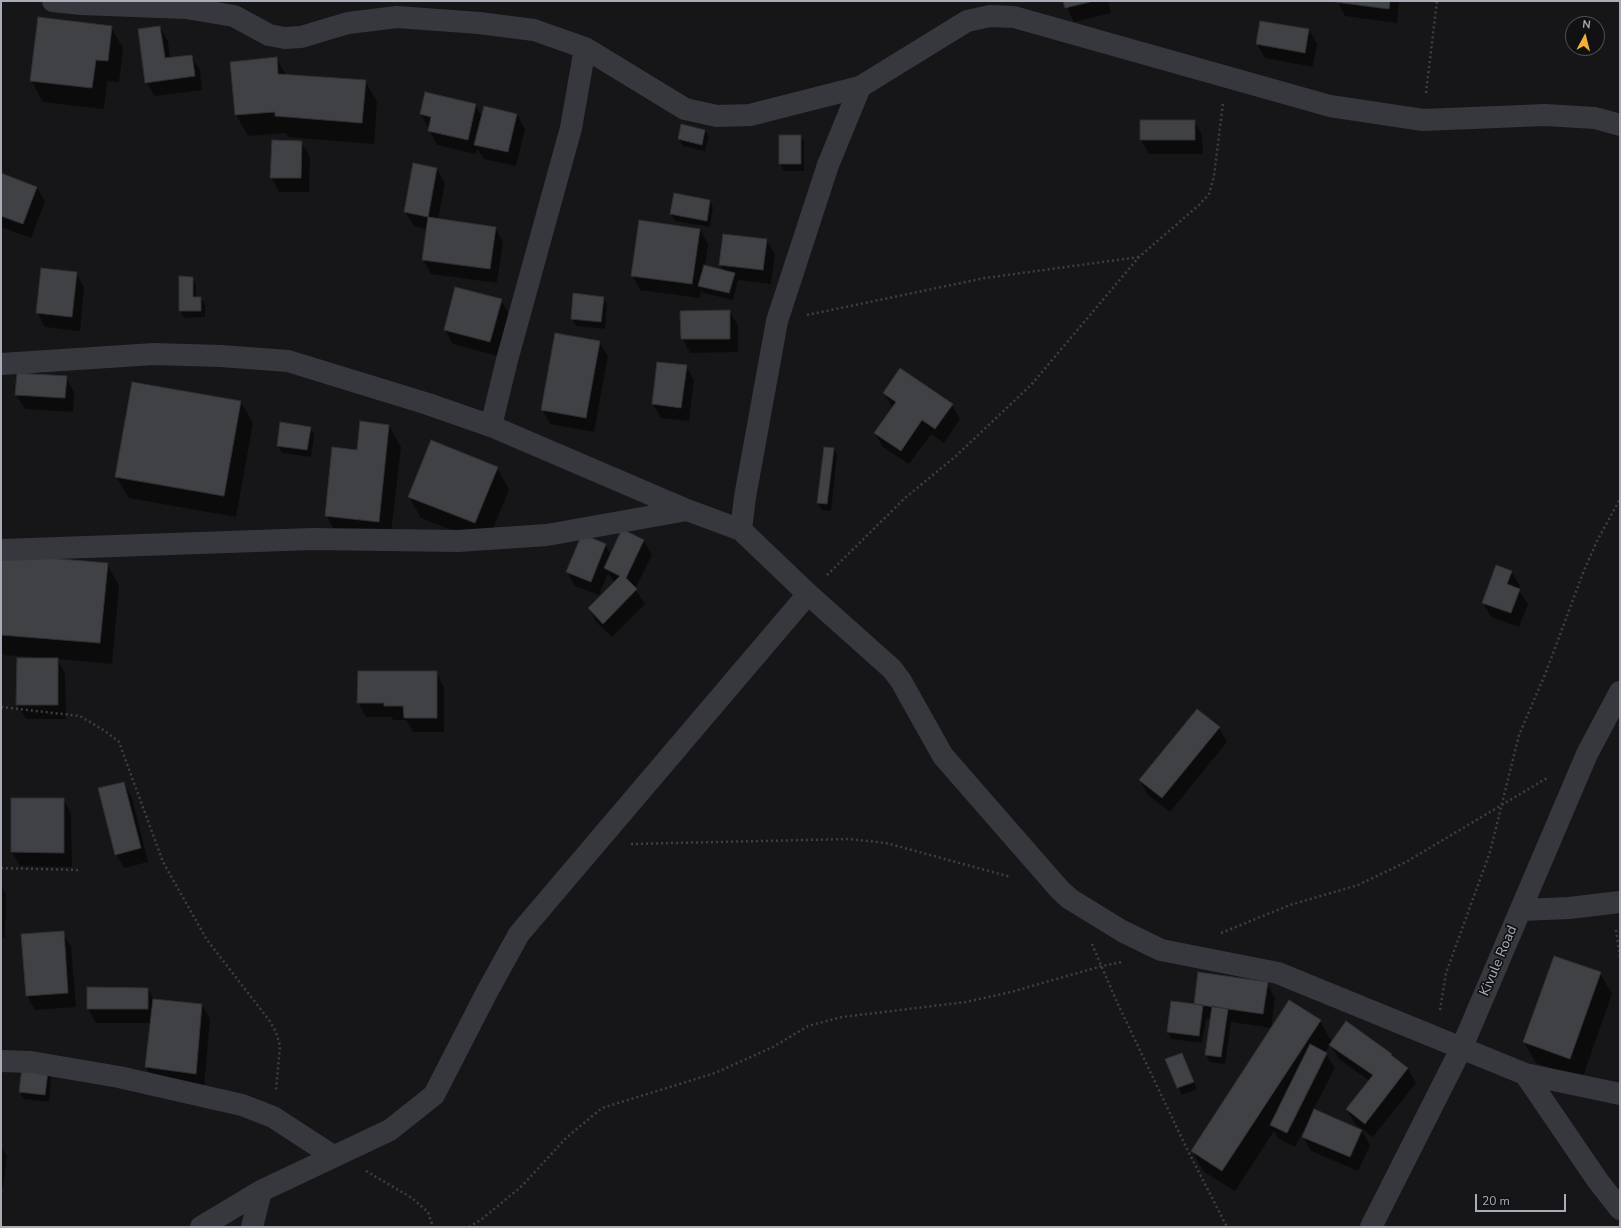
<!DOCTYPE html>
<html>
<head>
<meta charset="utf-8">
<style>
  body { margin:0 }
  #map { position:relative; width:1621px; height:1228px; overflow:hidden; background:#161618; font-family:"Nunito Sans",sans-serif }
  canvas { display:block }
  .frame { position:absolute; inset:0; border:2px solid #a8adb8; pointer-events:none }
  .north { position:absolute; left:1565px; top:16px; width:40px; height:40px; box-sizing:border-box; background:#111113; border:1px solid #4d4f55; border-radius:50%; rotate:7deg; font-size:11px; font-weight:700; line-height:16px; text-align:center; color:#a8adb8 }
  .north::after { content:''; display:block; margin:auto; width:14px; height:18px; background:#f2b134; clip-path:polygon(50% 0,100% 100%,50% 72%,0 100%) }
  .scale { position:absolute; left:1475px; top:1194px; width:91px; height:18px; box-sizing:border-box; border:2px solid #a8adb8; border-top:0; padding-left:5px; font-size:12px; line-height:14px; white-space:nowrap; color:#a8adb8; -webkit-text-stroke:3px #111113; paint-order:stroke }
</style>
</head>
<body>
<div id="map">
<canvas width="1621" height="1228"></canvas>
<div class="frame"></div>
<div class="north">N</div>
<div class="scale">20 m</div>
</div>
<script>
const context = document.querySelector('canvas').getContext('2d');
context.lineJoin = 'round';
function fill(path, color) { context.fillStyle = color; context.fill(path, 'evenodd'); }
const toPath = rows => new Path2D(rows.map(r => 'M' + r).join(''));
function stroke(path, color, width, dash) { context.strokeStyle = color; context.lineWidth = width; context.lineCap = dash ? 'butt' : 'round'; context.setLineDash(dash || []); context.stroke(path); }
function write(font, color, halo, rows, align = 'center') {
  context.font = font + ' "Nunito Sans",sans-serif'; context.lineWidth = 3.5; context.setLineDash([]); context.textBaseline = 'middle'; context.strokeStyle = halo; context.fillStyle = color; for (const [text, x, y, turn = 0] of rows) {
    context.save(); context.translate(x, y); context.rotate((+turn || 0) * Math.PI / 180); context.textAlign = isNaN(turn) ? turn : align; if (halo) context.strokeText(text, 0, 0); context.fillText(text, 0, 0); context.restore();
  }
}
const shadow = toPath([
  [1064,1,1108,1,1111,13,1074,22],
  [1337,1,1399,1,1397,23,1345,16],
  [1261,22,1309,30,1317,44,1313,67,1265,58,1257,44],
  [111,27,123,48,119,82,107,81,104,109,43,102,31,80],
  [160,27,168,41,170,58,191,56,200,70,202,90,155,96,146,82],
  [276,58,286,75,365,81,377,102,374,144,288,137,286,133,248,136,236,115],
  [426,93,476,105,482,117,517,114,525,129,516,166,484,159,477,148,476,154,437,145,421,114],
  [1194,121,1202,135,1203,154,1149,154,1141,140],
  [705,130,709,137,705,151,683,146,679,139],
  [800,136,804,142,804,171,784,171,780,164],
  [301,142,310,157,309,192,279,192,271,177],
  [437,169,445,183,438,219,495,228,503,242,497,283,431,274,423,259,427,229,414,226,405,212],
  [1,174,37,187,45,202,31,238,1,227],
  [675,194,709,201,713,207,710,227,675,221,671,214],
  [700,230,708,244,705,266,724,271,720,264,766,240,775,254,771,284,738,280,733,300,703,293,701,289,700,298,640,290,632,275],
  [76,273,84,287,80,331,45,327,37,312],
  [192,278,196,284,196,298,201,298,205,305,205,317,184,318,180,311],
  [603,298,607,304,605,329,576,326,572,319],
  [501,300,509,314,498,356,453,344,445,330],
  [729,311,738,325,738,352,690,353,682,338],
  [599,342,608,356,594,432,550,424,542,409],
  [686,366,694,380,689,421,661,418,653,404],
  [66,377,74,392,73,412,25,409,16,395],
  [884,393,952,405,960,419,944,443,931,434,909,464,883,447,875,433,892,407],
  [241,402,253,423,236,517,129,498,116,477],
  [389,426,401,447,390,542,338,537,326,515,358,452],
  [310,428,314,434,311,457,282,453,278,446],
  [834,449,837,456,831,511,822,510,818,503],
  [497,468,509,489,487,544,421,518,409,497],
  [622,531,644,541,652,555,635,589,645,604,612,637,597,623,589,608,615,583,608,573,599,595,575,586,567,572,605,545,611,555],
  [1,555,107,564,119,586,112,664,57,659,65,673,66,719,26,719,17,705,32,657,3,655,1,651],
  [1511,571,1520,586,1518,589,1528,604,1519,627,1491,617,1483,603],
  [436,672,444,687,444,732,413,732,406,720,393,720,392,717,366,717,358,702],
  [1219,728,1227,742,1170,812,1148,795,1140,781],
  [124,783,132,798,148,862,124,868,116,854],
  [12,799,63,799,71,813,72,867,20,866,12,852],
  [1,886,6,894,5,938,1,938],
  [63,933,71,947,76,1007,35,1010,27,996],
  [1600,973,1612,994,1582,1079,1536,1063,1524,1042],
  [1267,983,1275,998,1271,1028,1231,1022,1225,1064,1210,1062,1206,1055,1211,1019,1206,1019,1202,1043,1171,1039,1168,1032,1195,1005],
  [148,989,154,1000,202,1005,210,1019,204,1087,154,1081,146,1067,151,1023,96,1023,88,1009],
  [1320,1021,1332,1042,1346,1023,1392,1055,1394,1059,1408,1069,1416,1083,1373,1137,1355,1124,1347,1109,1370,1081,1339,1059,1330,1045,1325,1053,1335,1068,1313,1110,1362,1131,1370,1145,1358,1171,1311,1151,1303,1137,1311,1118,1310,1118,1295,1147,1279,1139,1274,1131,1235,1191,1204,1172,1192,1151],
  [1182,1054,1197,1089,1182,1095,1166,1060],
  [23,1069,47,1072,51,1078,49,1102,24,1099,20,1092],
  [1,1146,7,1156,3,1188,1,1188]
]);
const building = toPath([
  [1063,1,1094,1,1065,8,1063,1],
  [1336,1,1390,1,1389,9,1335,2,1336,1],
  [38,17,112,26,108,61,96,60,92,88,30,81,38,17],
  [1260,21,1309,29,1305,53,1256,44,1260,21],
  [160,26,165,58,192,55,195,76,145,83,138,29,160,26],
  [277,57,278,74,366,80,362,123,275,116,275,112,235,115,230,62,277,57],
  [425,92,476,104,468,140,428,131,431,117,420,114,425,92],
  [484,106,517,114,508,152,474,145,484,106],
  [1140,120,1195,120,1195,140,1140,140,1140,120],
  [681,124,705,130,702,145,678,139,681,124],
  [779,135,801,135,801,164,779,164,779,135],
  [272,140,302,141,301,178,270,178,272,140],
  [413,163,437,168,428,217,404,212,413,163],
  [1,173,37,187,23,224,1,216,1,173],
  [674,193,710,200,707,221,670,214,674,193],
  [428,217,496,227,490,269,422,260,428,217],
  [639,220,700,229,692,284,631,276,639,220],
  [723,234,767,239,763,270,719,265,723,234],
  [704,265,735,273,729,293,698,286,704,265],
  [41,268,77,272,72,317,36,313,41,268],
  [179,276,193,277,193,297,201,297,201,311,179,311,179,276],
  [455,287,502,299,490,342,444,330,455,287],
  [573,293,604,297,601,322,571,319,573,293],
  [730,310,730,339,681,339,680,311,730,310],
  [555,333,600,341,586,418,541,410,555,333],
  [657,362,687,365,681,408,652,404,657,362],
  [900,368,953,404,935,429,922,420,901,451,874,433,896,402,883,393,900,368],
  [17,373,67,376,65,398,15,395,17,373],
  [132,382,241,401,224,496,115,477,132,382],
  [360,421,389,425,379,522,325,516,332,447,357,450,360,421],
  [280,422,311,427,307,450,277,446,280,422],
  [431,440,498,467,475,523,408,497,431,440],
  [824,447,834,448,827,504,817,503,824,447],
  [622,529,644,540,626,578,637,589,603,624,588,608,620,576,604,568,622,529],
  [582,534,606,544,591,582,566,572,582,534],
  [1,554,108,563,100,643,1,635,1,554],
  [1496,565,1512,571,1507,584,1520,589,1511,613,1482,603,1496,565],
  [17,658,58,658,58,705,16,705,17,658],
  [358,671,437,671,437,718,404,718,403,706,384,706,384,703,357,703,358,671],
  [1197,709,1220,727,1162,798,1139,780,1197,709],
  [124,782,141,848,115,855,98,788,124,782],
  [11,798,64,798,64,853,11,852,11,798],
  [64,931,68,993,26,996,21,934,64,931],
  [1554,956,1601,972,1570,1059,1523,1042,1554,956],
  [1198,972,1268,982,1263,1014,1194,1004,1198,972],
  [87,987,148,988,148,1009,87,1009,87,987],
  [153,999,202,1004,196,1074,145,1067,153,999],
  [1289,1000,1321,1020,1222,1171,1191,1151,1289,1000],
  [1171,1001,1203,1005,1199,1036,1167,1032,1171,1001],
  [1212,1006,1228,1009,1221,1057,1205,1055,1212,1006],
  [1346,1021,1392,1054,1391,1055,1408,1068,1365,1124,1346,1109,1373,1075,1329,1045,1346,1021],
  [1310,1044,1327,1053,1287,1133,1270,1125,1310,1044],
  [1182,1053,1194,1082,1177,1088,1165,1059,1182,1053],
  [22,1068,48,1071,45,1095,19,1092,22,1068],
  [1314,1109,1362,1130,1350,1157,1302,1137,1314,1109]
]);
const path = toPath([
  [1426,93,1437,1],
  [807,315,985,278,1139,257],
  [827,575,905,498,956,456,1031,385,1139,257,1199,205,1209,194,1214,176,1223,103],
  [1,707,80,716,105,731,119,742,163,862,207,940,269,1020,276,1032,280,1046,276,1090],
  [631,844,849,839,886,843,1011,877],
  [1,868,78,870],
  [1616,930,1620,957],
  [1221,933,1290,905,1358,885,1406,862,1547,778],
  [1092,944,1116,1000,1187,1149,1227,1227],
  [1440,1010,1446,973,1490,852,1519,735,1546,672,1583,573,1597,541,1620,499],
  [366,1171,412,1198,428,1212,433,1227],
  [469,1227,482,1219,522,1186,566,1138,602,1108,715,1073,773,1047,808,1026,842,1017,966,1002,1011,992,1102,966,1122,962]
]);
const minor = toPath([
  [53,1,81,4,186,8,234,16,269,35,285,38,301,37,348,23,397,17,479,23,534,30,585,48,685,109,717,116,750,115,860,87,967,21,990,16,1014,17,1330,106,1423,120,1545,115,1595,118,1620,125],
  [860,87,828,165,777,321,745,497,741,530,808,594,892,669,901,681,943,756,1060,890,1070,899,1122,931,1161,950,1278,973,1525,1074,1620,1094],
  [1,364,154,354,221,356,288,361,428,404,491,426,687,510,741,530],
  [491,426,507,360,571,128,585,48],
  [1,550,313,539,458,541,547,535,687,510],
  [1521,910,1569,908,1620,902],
  [1,1061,31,1062,119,1077,242,1105,273,1117,333,1156],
  [1525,1074,1598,1181,1620,1209],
  [201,1227,261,1191,390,1130,434,1095,487,992,519,934,808,594],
  [252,1227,261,1191],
  [1371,1227,1462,1047,1587,754,1620,692]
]);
const streetNames = [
  ["Kivule Road",1499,961,-67]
];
fill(shadow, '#0007');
fill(building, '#404145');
stroke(building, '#303034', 1);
stroke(path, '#3d3f44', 2.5, [2, 3]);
stroke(minor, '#37383d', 22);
write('14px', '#a8adb8', '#111113', streetNames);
</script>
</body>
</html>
